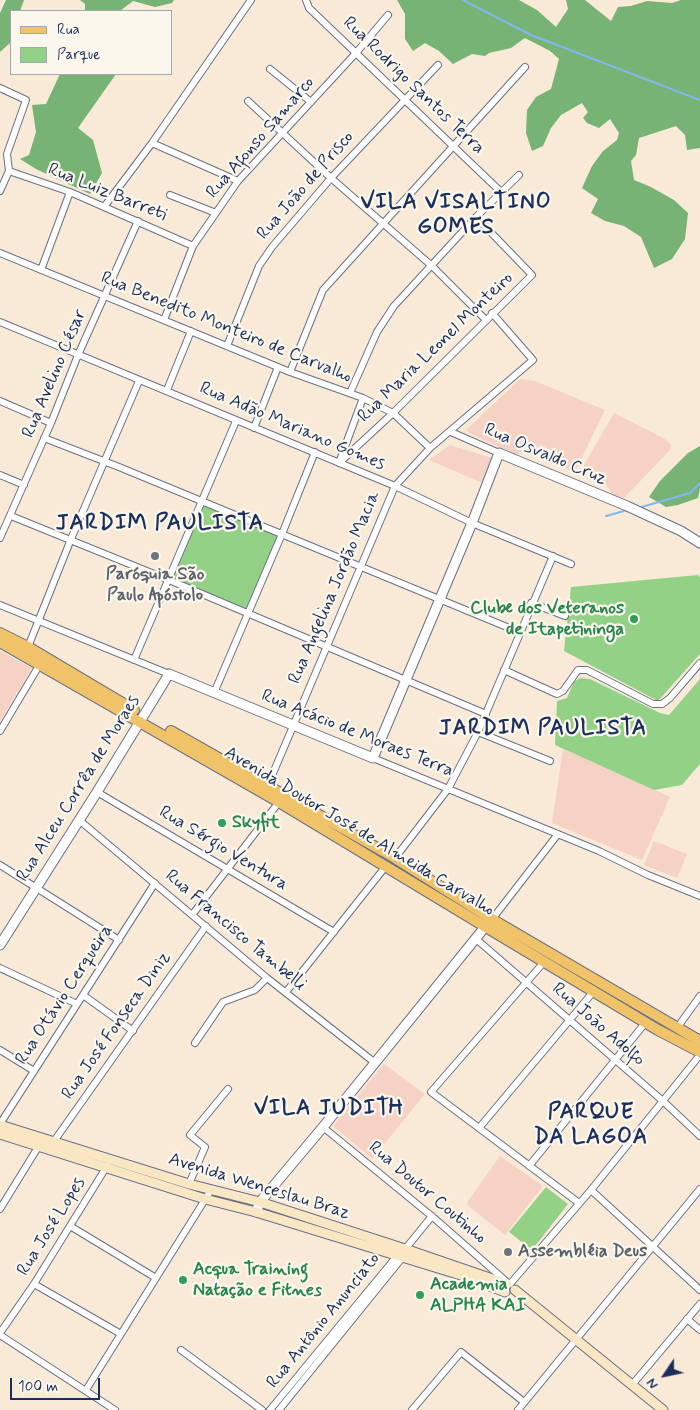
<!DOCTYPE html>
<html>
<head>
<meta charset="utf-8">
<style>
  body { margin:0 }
  #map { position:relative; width:700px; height:1410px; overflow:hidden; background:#f8ead7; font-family:Mynerve,sans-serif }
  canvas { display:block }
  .legend { position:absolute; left:10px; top:10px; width:162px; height:65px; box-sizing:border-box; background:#fbf7ec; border:1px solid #a1a7b3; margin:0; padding:6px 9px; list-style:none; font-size:15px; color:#1b2f5e }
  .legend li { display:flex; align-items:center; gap:10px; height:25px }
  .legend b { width:25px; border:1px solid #a1a7b3 }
  .north { position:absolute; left:640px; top:1350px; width:50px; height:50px; -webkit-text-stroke:4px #fbf7ec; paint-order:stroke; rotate:236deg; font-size:14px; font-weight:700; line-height:20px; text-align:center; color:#1b2f5e }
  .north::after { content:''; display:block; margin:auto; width:18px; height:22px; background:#1b2f5e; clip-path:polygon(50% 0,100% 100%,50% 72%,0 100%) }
  .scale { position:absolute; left:10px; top:1378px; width:90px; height:22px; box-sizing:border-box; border:2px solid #1b2f5e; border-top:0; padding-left:6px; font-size:15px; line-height:18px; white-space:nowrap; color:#1b2f5e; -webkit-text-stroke:4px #fbf7ec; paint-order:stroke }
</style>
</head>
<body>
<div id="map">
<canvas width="700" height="1410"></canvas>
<ul class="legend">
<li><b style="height:6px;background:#f0c369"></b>Rua</li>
<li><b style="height:14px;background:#93d187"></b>Parque</li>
</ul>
<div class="north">N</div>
<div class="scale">100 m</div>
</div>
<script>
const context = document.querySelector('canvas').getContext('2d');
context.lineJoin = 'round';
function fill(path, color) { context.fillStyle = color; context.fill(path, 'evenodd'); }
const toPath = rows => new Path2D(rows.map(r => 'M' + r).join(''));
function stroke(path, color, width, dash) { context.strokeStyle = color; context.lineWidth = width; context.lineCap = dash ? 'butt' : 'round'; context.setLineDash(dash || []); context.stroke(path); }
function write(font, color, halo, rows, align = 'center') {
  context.font = font + ' Mynerve,sans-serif'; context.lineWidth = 4.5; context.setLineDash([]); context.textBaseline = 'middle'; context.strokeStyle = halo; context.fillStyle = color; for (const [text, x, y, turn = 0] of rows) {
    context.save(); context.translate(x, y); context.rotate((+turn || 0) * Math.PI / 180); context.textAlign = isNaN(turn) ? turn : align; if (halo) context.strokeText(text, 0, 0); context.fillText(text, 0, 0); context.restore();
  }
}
const built = toPath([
  [520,379,535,381,605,410,575,472,548,461,551,450,540,445,537,448,524,445,520,453,516,455,469,433,466,430],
  [614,413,665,439,671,445,670,450,624,498,613,495,607,486,592,474,579,474],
  [450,445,492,458,482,483,429,460],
  [0,651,32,668,0,721],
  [563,749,670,797,642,860,552,823],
  [654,841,687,854,677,878,644,865],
  [384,1064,425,1094,372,1159,333,1126],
  [500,1156,543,1186,505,1235,466,1204]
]);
const green = toPath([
  [203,505,278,536,247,610,172,577],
  [698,575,700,577,700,654,658,701,564,651,571,587],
  [580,678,590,679,660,713,669,715,700,679,700,764,682,785,654,790,555,745,557,701,567,698,574,682],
  [546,1187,568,1204,532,1250,509,1232]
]);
const forest = toPath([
  [6,0,24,0,20,11,11,11,11,41,10,43,0,52,0,13],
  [80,0,174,0,172,3,155,7,133,1,120,11,85,11,85,4],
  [397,0,519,0,537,10,556,27,568,9,566,0,585,0,611,21,618,7,631,6,647,1,672,3,681,0,700,0,700,148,687,150,685,135,676,126,639,138,636,155,631,161,634,180,651,187,674,200,688,213,685,239,672,259,654,268,641,237,624,226,605,221,591,213,598,199,582,188,592,166,603,151,617,140,619,133,610,119,599,128,587,123,583,118,588,112,582,103,561,115,551,128,543,146,532,151,526,133,527,110,536,97,551,89,559,59,550,51,525,38,511,48,489,53,485,56,472,54,453,64,439,51,425,43,413,51,405,39,405,14],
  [60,74,116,74,78,128,93,140,102,173,90,194,36,169,20,159,29,155,36,132,32,105,46,104],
  [700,446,700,489,698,498,678,505,666,507,649,497,660,481,688,453]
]);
const stream = toPath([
  [463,0,531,35,700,100],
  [638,508,690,493,700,483],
  [606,516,624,511]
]);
const minor = toPath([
  [306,0,309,8,501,192],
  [270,69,311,102],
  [0,88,26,100,7,154,9,171,0,191],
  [248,101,331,178,432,266,486,320],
  [152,143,238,181],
  [9,171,70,192,193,246],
  [170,195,216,213],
  [104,207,152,143,251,0],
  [0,253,290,372,363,398,393,413,430,448],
  [41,270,70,192],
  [164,320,193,246,238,181,356,53,388,15],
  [0,322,395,486,472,523,571,564],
  [227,346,259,266,272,247,331,178,438,65],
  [290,372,323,290,525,67],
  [167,390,191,331],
  [350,393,377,332,394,306,476,217,519,175],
  [0,401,51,423],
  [254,428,278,367],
  [451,432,499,453],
  [44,438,119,467,519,632],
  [340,460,363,398],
  [339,463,393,413,532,275,476,217],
  [0,475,24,485],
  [11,516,169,580,486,714],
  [0,538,51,423,78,355,138,221],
  [531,603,565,616],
  [0,605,169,674],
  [28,647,71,539,139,381],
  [134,660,236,421],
  [504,670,557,694,563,691,578,670,587,670,653,704,662,704,670,698,700,663],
  [214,693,282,534,315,452],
  [0,731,40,664],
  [478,732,550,761],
  [373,758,599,851,648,875,700,896],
  [268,785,395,486,430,448,533,360,492,313],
  [97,792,334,932],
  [79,820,267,978,374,1062],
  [395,858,448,789,478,732,553,556],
  [0,865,119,940],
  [192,915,279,802],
  [493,918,558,834],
  [475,938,664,1102,700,1136],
  [544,962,431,1092,579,1203],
  [0,968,77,1004],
  [286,992,386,866],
  [83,995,133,1031],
  [677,1028,700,996],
  [195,1043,223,1002,255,990,267,978],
  [0,1050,34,1071],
  [0,1124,155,883],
  [323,1127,434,1218,508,1283],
  [479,1128,594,991],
  [52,1144,206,926],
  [529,1166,646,1022],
  [189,1184,205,1147,190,1135,228,1089],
  [591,1190,700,1290],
  [0,1209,40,1144],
  [70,1226,156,1278],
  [34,1284,121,1334],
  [510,1284,591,1190,700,1055],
  [687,1319,700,1330],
  [0,1333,34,1284,107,1166],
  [0,1335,115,1410],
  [181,1350,262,1410],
  [632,1385,700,1304],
  [86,1390,211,1190],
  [270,1410,397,1256,402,1253,432,1216],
  [279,1410,402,1258,402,1255],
  [412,1410,461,1352,524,1402],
  [518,1410,700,1189]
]);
const tertiary = toPath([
  [0,945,97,792,169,674,373,758,472,523,499,453,627,506,681,531,700,543],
  [256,1212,260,1202,323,1127,489,922]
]);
const secondary = toPath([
  [0,1125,189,1184,260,1202,408,1250,507,1284],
  [0,1134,205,1199,256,1212,464,1276,505,1292],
  [515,1290,663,1410]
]);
const primary = toPath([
  [0,633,28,647,134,710],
  [0,642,279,802,481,924,658,1030,700,1052],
  [171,731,395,858,500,924,700,1041]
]);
const markers = [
  [155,556,5,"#6b7280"],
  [634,619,5,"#2e9e5b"],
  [222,823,5,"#2e9e5b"],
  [508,1252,5,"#6b7280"],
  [183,1280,5,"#2e9e5b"],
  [420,1295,5,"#2e9e5b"]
];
const streetNames = [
  ["Rua Rodrigo Santos Terra",413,86,44],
  ["Rua Afonso Samarco",261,138,-49],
  ["Rua João de Prisco",306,186,-49],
  ["Rua Luiz Barreti",107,193,22],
  ["Rua Benedito Monteiro de Carvalho",226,328,22],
  ["Rua Maria Leonel Monteiro",436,348,-44],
  ["Rua Avelino César",55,374,-67],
  ["Rua Adão Mariano Gomes",292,427,23],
  ["Rua Osvaldo Cruz",545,455,23],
  ["Rua Angelina Jordão Macia",335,588,-67],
  ["Rua Acácio de Moraes Terra",357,734,22],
  ["Rua Alceu Corrêa de Moraes",79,789,-58],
  ["Avenida Doutor José de Almeida Carvalho",359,832,31],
  ["Rua Sérgio Ventura",223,849,31],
  ["Rua Francisco Tambelli",235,931,40],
  ["Rua Otávio Cerqueira",65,995,-57],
  ["Rua João Adolfo",598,1025,41],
  ["Rua José Fonseca Diniz",117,1026,-55],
  ["Avenida Wenceslau Braz",259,1187,17],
  ["Rua Doutor Coutinho",427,1193,40],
  ["Rua José Lopes",52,1227,-58],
  ["Rua Antônio Anunciato",324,1321,-51]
];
const worshipNames = [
  ["Paróquia São",155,575],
  ["Paulo Apóstolo",155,596],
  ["Assembléia Deus",518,1252,"left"]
];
const leisureNames = [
  ["Clube dos Veteranos",624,609,"right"],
  ["de Itapetininga",624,630,"right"],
  ["Skyfit",232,823],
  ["Acqua Training",193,1270],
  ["Natação e Fitnes",193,1291],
  ["Academia",430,1285],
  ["ALPHA KAI",430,1306]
];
const districtNames = [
  ["VILA VISALTINO",456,203],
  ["GOMES",456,228],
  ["JARDIM PAULISTA",160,524],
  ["JARDIM PAULISTA",543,729],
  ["VILA JUDITH",329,1109],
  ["PARQUE",591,1113],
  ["DA LAGOA",591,1138]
];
fill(built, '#f6d2c4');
fill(green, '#93d187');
fill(forest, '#76b374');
stroke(stream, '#81b8f0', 2);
stroke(minor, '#687088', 8);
stroke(tertiary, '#687088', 11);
stroke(secondary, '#687088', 11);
stroke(primary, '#687088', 12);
stroke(minor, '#fff', 6);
stroke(tertiary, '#fff', 9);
stroke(secondary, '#f9e7c3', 9);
stroke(primary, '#f0c369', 10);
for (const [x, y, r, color] of markers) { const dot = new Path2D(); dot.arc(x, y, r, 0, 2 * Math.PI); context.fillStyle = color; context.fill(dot); stroke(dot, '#fbf7ec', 2); }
write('18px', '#1b2f5e', '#fbf7ec', streetNames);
write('bold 18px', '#5b616d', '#fbf7ec', worshipNames);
write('bold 18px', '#27864d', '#fbf7ec', leisureNames, 'left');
context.letterSpacing = '1px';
write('bold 22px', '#1b2f5e', '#fbf7ec', districtNames);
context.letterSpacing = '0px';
</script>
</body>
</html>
